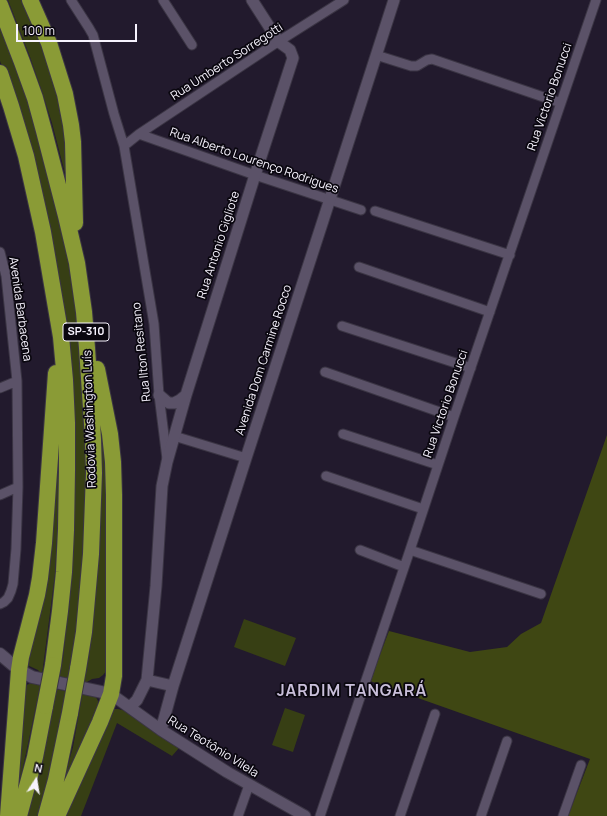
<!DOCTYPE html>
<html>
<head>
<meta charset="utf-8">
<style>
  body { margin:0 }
  #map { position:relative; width:607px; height:816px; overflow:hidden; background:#221a2d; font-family:Manrope,sans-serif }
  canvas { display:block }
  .north { position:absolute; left:16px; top:760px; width:40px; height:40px; -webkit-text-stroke:3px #0a070f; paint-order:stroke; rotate:12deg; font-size:11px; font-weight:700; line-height:16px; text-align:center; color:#f7f3fe }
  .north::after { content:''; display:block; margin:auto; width:14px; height:18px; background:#f7f3fe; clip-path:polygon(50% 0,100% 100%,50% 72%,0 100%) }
  .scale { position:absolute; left:16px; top:24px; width:121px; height:18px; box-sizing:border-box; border:2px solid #f7f3fe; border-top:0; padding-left:5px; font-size:12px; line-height:14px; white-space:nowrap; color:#f7f3fe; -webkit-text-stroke:3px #0a070f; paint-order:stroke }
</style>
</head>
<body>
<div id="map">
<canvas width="607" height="816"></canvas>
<div class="north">N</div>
<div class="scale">100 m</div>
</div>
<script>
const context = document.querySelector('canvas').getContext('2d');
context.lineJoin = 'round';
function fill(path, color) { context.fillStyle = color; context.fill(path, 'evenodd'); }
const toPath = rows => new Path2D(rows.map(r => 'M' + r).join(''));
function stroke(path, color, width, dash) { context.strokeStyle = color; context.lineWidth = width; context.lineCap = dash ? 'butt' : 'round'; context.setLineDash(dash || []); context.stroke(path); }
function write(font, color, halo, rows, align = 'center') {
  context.font = font + ' Manrope,sans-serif'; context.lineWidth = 3.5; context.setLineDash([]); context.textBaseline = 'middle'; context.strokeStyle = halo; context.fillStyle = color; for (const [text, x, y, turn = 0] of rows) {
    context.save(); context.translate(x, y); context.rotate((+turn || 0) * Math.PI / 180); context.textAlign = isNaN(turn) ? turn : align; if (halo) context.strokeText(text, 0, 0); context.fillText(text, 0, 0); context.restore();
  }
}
const green = toPath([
  [8,0,25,0,49,58,65,129,67,181,52,123,42,92,30,57],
  [0,16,11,44,62,218,78,314,89,474,78,637,68,681,59,679,63,658,69,600,73,443,13,96,0,61],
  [99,400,107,430,107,670,103,675,99,678,92,679,87,682,84,682,89,653,93,623,99,556,100,530,101,461],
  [59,434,60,484,55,574,42,675,38,670,25,664],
  [244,619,296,638,285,666,234,647],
  [34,682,41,683,16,800,24,686],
  [54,689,66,691,58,734,40,816,25,816],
  [83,690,92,694,96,697,98,701,99,707,61,790,73,747],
  [285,708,305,715,293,752,272,745],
  [114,709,118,709,126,711,179,748,172,756,117,723,81,816,62,816,111,710]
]);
const forest = toPath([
  [607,435,607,816,568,816,590,759,370,681,389,631,470,652,507,647,521,634,541,623]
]);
const minor = toPath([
  [71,0,89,28,93,35,114,114,124,146,154,324,159,395,167,459],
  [163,0,192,45],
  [376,55,411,66,417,66,427,60,432,59,561,103],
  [139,134,255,175,361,210],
  [124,146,139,134,273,45,344,0],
  [375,211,510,255],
  [0,252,6,276,17,381,18,487,16,549,13,584,11,591,8,598,4,602,0,604],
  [359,267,490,312],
  [342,326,471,368],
  [325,372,454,417],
  [0,388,17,381],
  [343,434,438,465],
  [174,436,246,458],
  [326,476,423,509],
  [0,495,18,487],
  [360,550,404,567],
  [410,550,541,594],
  [238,816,249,785],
  [320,816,410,550,454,417,596,0],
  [400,816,435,714],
  [481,816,507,741],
  [563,816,581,765]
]);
const tertiary = toPath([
  [159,395,166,401,169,403,174,403,180,400,186,395],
  [147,680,173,686],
  [111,694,161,730,227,772,305,816],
  [130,707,137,700,147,680,156,586,162,486,167,462,186,395,255,175,293,58,290,50,279,42,252,0],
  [161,730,173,686,246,458,330,199,394,0]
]);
const secondary = toPath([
  [0,654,19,670,32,677,111,694]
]);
const motorway = toPath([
  [30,0,49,43,65,94,71,125,73,142,75,223],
  [0,5,22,62,35,98,44,131,66,216,77,263,84,312,87,348,93,439,94,473,91,554,84,632,78,669],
  [0,73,11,106,26,156,43,232,61,337,65,380,67,423,67,471,66,530,64,572,60,611,53,665],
  [8,816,19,670,21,657,37,595,40,578,44,543,56,373],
  [19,816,35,757,45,706],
  [46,816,56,780,70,713],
  [57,816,100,722,111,694,114,676,114,495,113,462,110,434,97,369]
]);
const motorwayBridge = toPath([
  [45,706,53,665],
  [70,713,78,669]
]);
const shields = [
  [86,332,46]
];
const shieldNames = [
  ["SP-310",86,332]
];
const streetNames = [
  ["Rua Umberto Sorregotti",227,62,-33],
  ["Rua Victorio Bonucci",550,97,-71],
  ["Rua Alberto Lourenço Rodrigues",254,161,19],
  ["Rua Antonio Gigliote",219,245,-72],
  ["Avenida Barbacena",20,309,82],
  ["Rua Ilton Resitano",142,352,-96],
  ["Avenida Dom Carmine Rocco",264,360,-72],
  ["Rua Victorio Bonucci",446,404,-71],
  ["Rodovia Washington Luís",90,419,-92],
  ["Rua Teotônio Vilela",213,747,32]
];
const districtNames = [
  ["JARDIM TANGARÁ",352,692]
];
fill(green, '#373f14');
fill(forest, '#3f4713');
stroke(minor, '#3b3544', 11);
stroke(tertiary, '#3b3544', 13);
stroke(secondary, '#3b3544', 14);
stroke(motorway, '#3b3544', 18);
stroke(minor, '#5b5268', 9);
stroke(tertiary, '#5b5268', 11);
stroke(secondary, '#5b5268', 12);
stroke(motorway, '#8a9b36', 16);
stroke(motorwayBridge, '#3b3544', 18, []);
stroke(motorwayBridge, '#8a9b36', 16);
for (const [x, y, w] of shields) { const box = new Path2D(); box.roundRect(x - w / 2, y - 9, w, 18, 3); context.fillStyle = '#0a070f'; context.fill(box); stroke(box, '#f7f3fe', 1); }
write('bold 11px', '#f7f3fe', null, shieldNames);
write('12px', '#f7f3fe', '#0a070f', streetNames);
context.letterSpacing = '1px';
write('bold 16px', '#c9bfda', '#0a070f', districtNames);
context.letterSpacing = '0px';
</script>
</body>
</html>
